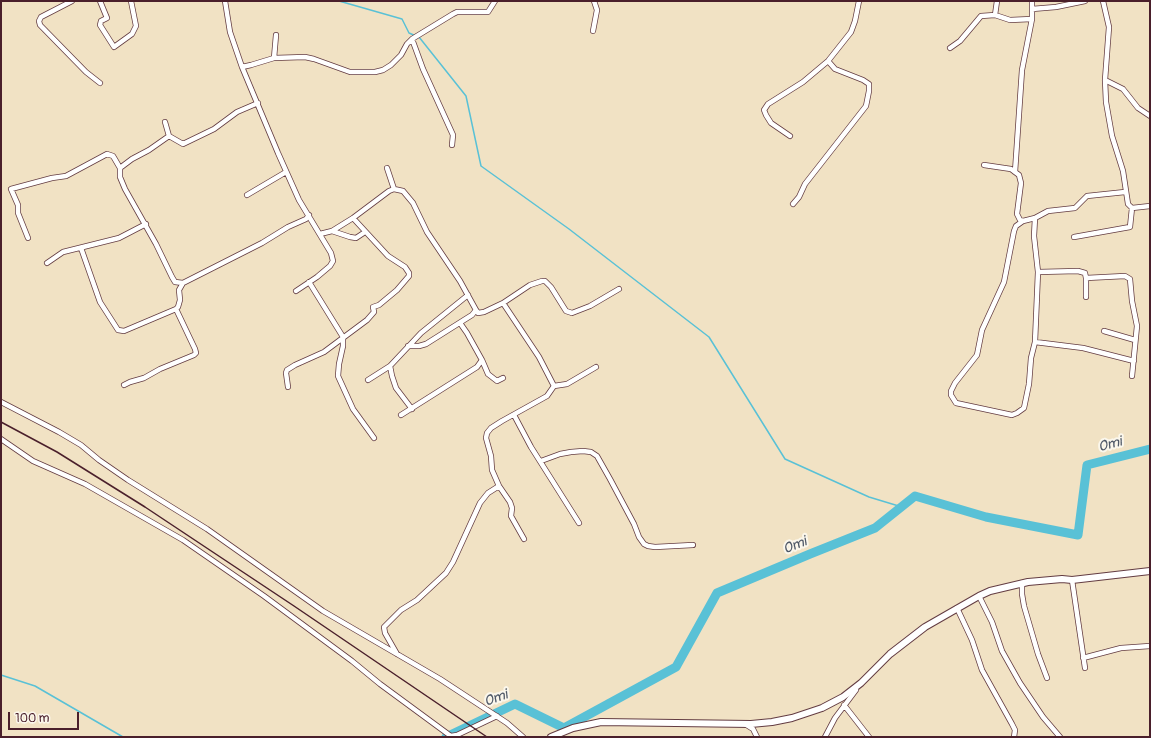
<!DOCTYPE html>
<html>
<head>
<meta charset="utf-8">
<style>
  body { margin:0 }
  #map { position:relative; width:1151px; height:738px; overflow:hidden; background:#f1e2c4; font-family:Pangolin,sans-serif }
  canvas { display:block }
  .frame { position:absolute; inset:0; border:2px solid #4a1f2b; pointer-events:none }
  .scale { position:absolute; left:8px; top:712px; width:71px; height:18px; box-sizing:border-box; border:2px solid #4a1f2b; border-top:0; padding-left:5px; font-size:12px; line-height:14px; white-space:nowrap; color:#4a1f2b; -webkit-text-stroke:3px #fbf7ec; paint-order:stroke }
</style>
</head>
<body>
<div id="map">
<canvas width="1151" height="738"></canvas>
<div class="frame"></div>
<div class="scale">100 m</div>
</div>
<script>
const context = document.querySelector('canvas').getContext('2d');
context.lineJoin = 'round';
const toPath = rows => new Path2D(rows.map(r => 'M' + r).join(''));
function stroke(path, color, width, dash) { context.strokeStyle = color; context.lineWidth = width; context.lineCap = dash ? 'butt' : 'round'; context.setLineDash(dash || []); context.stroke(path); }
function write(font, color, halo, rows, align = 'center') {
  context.font = font + ' Pangolin,sans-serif'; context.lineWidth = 4; context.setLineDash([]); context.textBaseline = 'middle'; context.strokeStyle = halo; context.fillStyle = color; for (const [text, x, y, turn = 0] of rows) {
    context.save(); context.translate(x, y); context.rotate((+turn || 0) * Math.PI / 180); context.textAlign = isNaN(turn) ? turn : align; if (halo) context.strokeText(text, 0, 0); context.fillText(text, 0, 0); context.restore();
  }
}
const stream = toPath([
  [339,1,402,19,409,33,416,36],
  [419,37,466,96,481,166,569,229,709,337,785,459,869,497,902,507],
  [1,675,35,686,123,737]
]);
const river = toPath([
  [446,737,515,704,564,728,676,667,717,593,810,554,875,528,915,496,986,517,1078,535,1087,465,1150,449]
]);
const minor = toPath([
  [72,1,41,17,39,21,40,25,86,72,100,83],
  [100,1,107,18,101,21,100,25,114,47,132,34,136,26,131,1],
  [225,1,230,32,242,67,278,153,299,200,331,253,333,261,330,266,317,277,296,291],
  [1103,1,1109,27,1105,80,1106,102,1112,136,1123,171,1128,204,1132,208,1150,206],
  [1032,9,1032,1],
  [995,15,1010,20,1032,19,1022,70,1015,172],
  [1032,19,1032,9,1056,7,1085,1],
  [593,31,597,10,594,1],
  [412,39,423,69,453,135,452,145],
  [950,48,960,41,981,16,995,15,997,1],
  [274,58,276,35],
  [242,67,251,65,274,58,305,57,314,59,350,72,375,72,383,70,391,65,401,55,407,44,412,39,453,14,457,12,488,12,495,1],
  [1105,80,1123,89,1138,108,1150,116],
  [165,122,169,136,183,144,214,129,237,112,258,103],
  [169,136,149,150,132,159,120,168,120,177,125,189,156,244,172,277,175,282,183,283],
  [790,136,771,123,766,115,764,110,768,104,803,82,828,61,851,32,855,21,859,1],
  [984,165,1011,169,1019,175,1021,183,1017,214,1020,220,1023,221],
  [387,168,394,189],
  [247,195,286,172],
  [793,204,799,197,805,184,866,106,869,91,869,84,863,80,835,69,828,61],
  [1035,218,1034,236,1038,272,1035,342,1031,358,1029,384,1024,408,1017,413,1012,415,956,403,951,395,951,391,955,383,977,355,982,330,1004,282,1014,231,1016,226,1023,221,1035,218,1048,211,1075,208,1087,196,1125,192],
  [332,231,350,237,356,238,365,232],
  [320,234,332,231,353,218,389,191,394,189,403,191,413,203,427,232,460,281,476,310,478,313,484,312,503,303,539,357,554,386,547,396,502,421,491,428,487,433,486,438,491,456,492,470,499,486,510,502,512,508,511,516,524,539],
  [1074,237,1130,227,1132,208],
  [28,238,18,213,18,205,11,189,52,178,66,176,107,154,113,156,120,168],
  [81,248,100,302,118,330,124,331,176,309,178,307,180,300,179,290,183,283,262,243,288,227,306,219,309,215],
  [47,263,63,252,119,238,146,224],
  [1038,272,1078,271,1085,273,1086,278,1125,276,1130,279,1132,301,1137,326,1132,376],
  [309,282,343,337,343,346,339,364,338,376,353,409,374,438],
  [1086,297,1086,278],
  [503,303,530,285,542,281,545,281,551,287,566,311,572,313,590,306,619,289],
  [1104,331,1135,340],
  [1035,342,1083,348,1134,361],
  [408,346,419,346,426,344,464,320,472,315,476,310],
  [482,360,488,374,497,381,503,378],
  [368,380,390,366],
  [124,385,130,382,144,378,160,369,194,355,196,353,195,349,176,309],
  [554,386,567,384,596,367],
  [288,387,286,373,287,370,295,365,324,352,367,320,374,312,373,307,379,305,397,290,409,276,409,273,405,267,388,256,353,218],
  [1,402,59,432,81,445,99,460,128,480,207,529,323,611,440,679,507,723,523,737],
  [412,409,396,388,392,376,390,366,421,333,468,295],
  [401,415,477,367,482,360,467,333,460,323],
  [514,415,531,447,579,523],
  [1,439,33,461,85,484,183,540,264,596,352,661,380,684,448,734,451,736,457,735,497,716],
  [541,461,560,454,571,452,583,451,591,452,597,456,610,479,634,524,639,537,644,544,648,546,655,547,693,545],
  [1072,580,1085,668],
  [1022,583,1022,594,1024,606,1038,654,1047,678],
  [979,596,992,622,1002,651,1020,683,1043,717,1060,737],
  [957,608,972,640,982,670,1012,724,1015,730,1014,737],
  [397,654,385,633,384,627,401,610,417,600,446,573,453,562,480,503,488,493,499,486],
  [1083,658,1121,648,1150,646],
  [844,705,869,737],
  [745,724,753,729,757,737],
  [825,737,835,718,856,690]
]);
const secondary = toPath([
  [551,737,573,728,601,722,751,724,772,722,792,718,822,708,843,697,861,683,890,654,925,627,979,596,990,591,1028,582,1062,579,1072,580,1150,571]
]);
const rail = toPath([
  [1,422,57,452,145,507,294,606,487,737]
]);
const waterNames = [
  ["Omi",1110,445,-15],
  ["Omi",795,546,-22],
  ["Omi",496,699,-20]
];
stroke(stream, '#59c1d6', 1.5);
stroke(river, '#59c1d6', 9);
stroke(minor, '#633c42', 6);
stroke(secondary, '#633c42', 8);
stroke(minor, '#fff', 4.5);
stroke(secondary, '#fff', 6);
stroke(rail, '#4a1f2b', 1.5);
write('italic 14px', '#4f5867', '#fbf7ec', waterNames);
</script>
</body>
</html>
